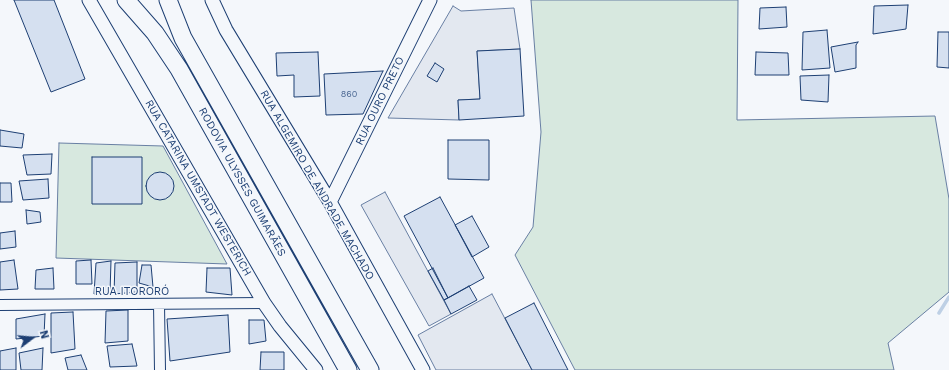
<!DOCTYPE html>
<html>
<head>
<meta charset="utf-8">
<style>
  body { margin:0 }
  #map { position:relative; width:949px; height:370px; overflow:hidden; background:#f4f7fb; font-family:"Work Sans",sans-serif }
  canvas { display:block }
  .north { position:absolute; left:12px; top:318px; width:40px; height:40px; -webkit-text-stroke:3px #f4f7fb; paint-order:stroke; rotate:74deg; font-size:11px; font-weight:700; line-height:16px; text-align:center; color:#1d3f73 }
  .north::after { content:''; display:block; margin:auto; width:14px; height:18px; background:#1d3f73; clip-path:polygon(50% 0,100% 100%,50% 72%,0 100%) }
</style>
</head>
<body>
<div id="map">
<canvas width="949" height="370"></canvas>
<div class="north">N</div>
</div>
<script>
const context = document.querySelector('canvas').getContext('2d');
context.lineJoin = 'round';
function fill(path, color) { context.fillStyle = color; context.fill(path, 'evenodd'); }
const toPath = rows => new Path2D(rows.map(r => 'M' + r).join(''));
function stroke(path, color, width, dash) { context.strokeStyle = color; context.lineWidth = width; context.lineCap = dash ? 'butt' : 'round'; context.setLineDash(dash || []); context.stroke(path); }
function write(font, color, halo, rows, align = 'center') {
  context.font = font + ' "Work Sans",sans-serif'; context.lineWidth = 3; context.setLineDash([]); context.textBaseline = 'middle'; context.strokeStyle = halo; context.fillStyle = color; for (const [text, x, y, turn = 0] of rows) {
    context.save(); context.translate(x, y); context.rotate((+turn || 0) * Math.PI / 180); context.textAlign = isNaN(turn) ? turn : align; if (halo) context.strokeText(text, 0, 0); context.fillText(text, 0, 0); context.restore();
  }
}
const green = toPath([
  [531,0,738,0,737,120,935,116,949,199,949,292,888,343,894,370,575,370,515,255,533,227,541,132,531,0],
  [59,143,163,146,227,264,56,258,59,143]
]);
const parking = toPath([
  [453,6,461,11,514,8,520,49,477,51,480,99,458,100,459,120,388,118,453,6],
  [385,192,451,314,429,326,361,205,385,192],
  [492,294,532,370,436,370,418,335,492,294]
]);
const stream = toPath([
  [939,313,949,297]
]);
const building = toPath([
  [14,0,54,0,85,79,51,92,14,0],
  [908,5,906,29,873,34,874,6,908,5],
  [786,7,787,27,759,29,760,8,786,7],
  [827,30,830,68,802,70,803,32,827,30],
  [938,32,949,32,949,68,937,67,938,32],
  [858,42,856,45,856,68,835,72,831,47,858,42],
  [520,49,524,116,459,120,458,100,480,99,477,51,520,49],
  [318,52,320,96,294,97,294,75,277,76,276,53,318,52],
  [756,52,788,53,789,75,755,75,756,52],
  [435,63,444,69,437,82,427,76,435,63],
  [383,71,363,114,326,115,324,74,383,71],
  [829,75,828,102,801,100,800,76,829,75],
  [0,130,24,134,22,148,0,146,0,130],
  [448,140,489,140,489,180,448,179,448,140],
  [52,154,51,174,27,175,23,155,52,154],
  [92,157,142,157,142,204,92,204,92,157],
  '146 186a14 14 0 1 1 28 0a14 14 0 1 1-28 0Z',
  [48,179,49,198,23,200,19,181,48,179],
  [0,183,11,183,12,202,0,202,0,183],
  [440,197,484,278,448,298,404,216,440,197],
  [26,210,40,212,41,222,27,224,26,210],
  [472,216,489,247,472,257,455,225,472,216],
  [15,231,16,247,0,249,0,233,15,231],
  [14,260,18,289,0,290,0,262,14,260],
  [91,260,92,284,76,284,76,261,91,260],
  [111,261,110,293,94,294,96,263,111,261],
  [137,262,137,292,114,294,115,263,137,262],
  [142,265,151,265,153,287,139,283,142,265],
  [53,268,54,289,35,289,36,270,53,268],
  [207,268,230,268,232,295,206,292,207,268],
  [433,268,448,298,444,300,428,271,433,268],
  [469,286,477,300,451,314,444,300,469,286],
  [534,303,568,370,532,370,505,318,534,303],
  [128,310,128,341,105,343,106,311,128,310],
  [73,312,75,349,51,353,51,313,73,312],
  [45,314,44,336,16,339,16,319,45,314],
  [228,315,230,352,170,361,167,319,228,315],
  [249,320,264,320,266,341,249,344,249,320],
  [132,344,137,366,110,367,107,346,132,344],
  [16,348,16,370,0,370,0,351,16,348],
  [43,348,42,370,21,370,19,353,43,348],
  [261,352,284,352,284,370,260,370,261,352],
  [81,355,87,370,68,370,65,358,81,355]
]);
const minor = toPath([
  [159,304,160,370],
  [0,305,264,303]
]);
const tertiary = toPath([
  [89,0,264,303,280,326,316,370],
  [212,0,226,30,330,202,423,370],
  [330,202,430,0]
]);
const trunk = toPath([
  [126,0,155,33,179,69,348,370],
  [168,0,183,38,370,370]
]);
const numberNames = [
  ["860",349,94]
];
const streetNames = [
  ["RUA OURO PRETO",380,101,-64],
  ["RODOVIA ULYSSES GUIMARÃES",242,182,61],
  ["RUA ALGEMIRO DE ANDRADE MACHADO",317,185,60],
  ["RUA CATARINA UMSTADT WESTERICH",198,188,60],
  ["RUA ITORORÓ",132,292]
];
fill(green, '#d7e8df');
stroke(green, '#687fa3', 1);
fill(parking, '#e3e8f0');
stroke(parking, '#687fa3', 1);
stroke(stream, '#bed0e5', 3.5);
fill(building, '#d5e0f0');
stroke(building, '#1d3f73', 1);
stroke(minor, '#1d3f73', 12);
stroke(tertiary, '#1d3f73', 15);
stroke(trunk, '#1d3f73', 19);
stroke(minor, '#f4f7fb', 10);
stroke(tertiary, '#f4f7fb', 13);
stroke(trunk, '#f4f7fb', 17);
write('9px', '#4b6792', null, numberNames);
write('11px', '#1d3f73', '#f4f7fb', streetNames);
</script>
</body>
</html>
